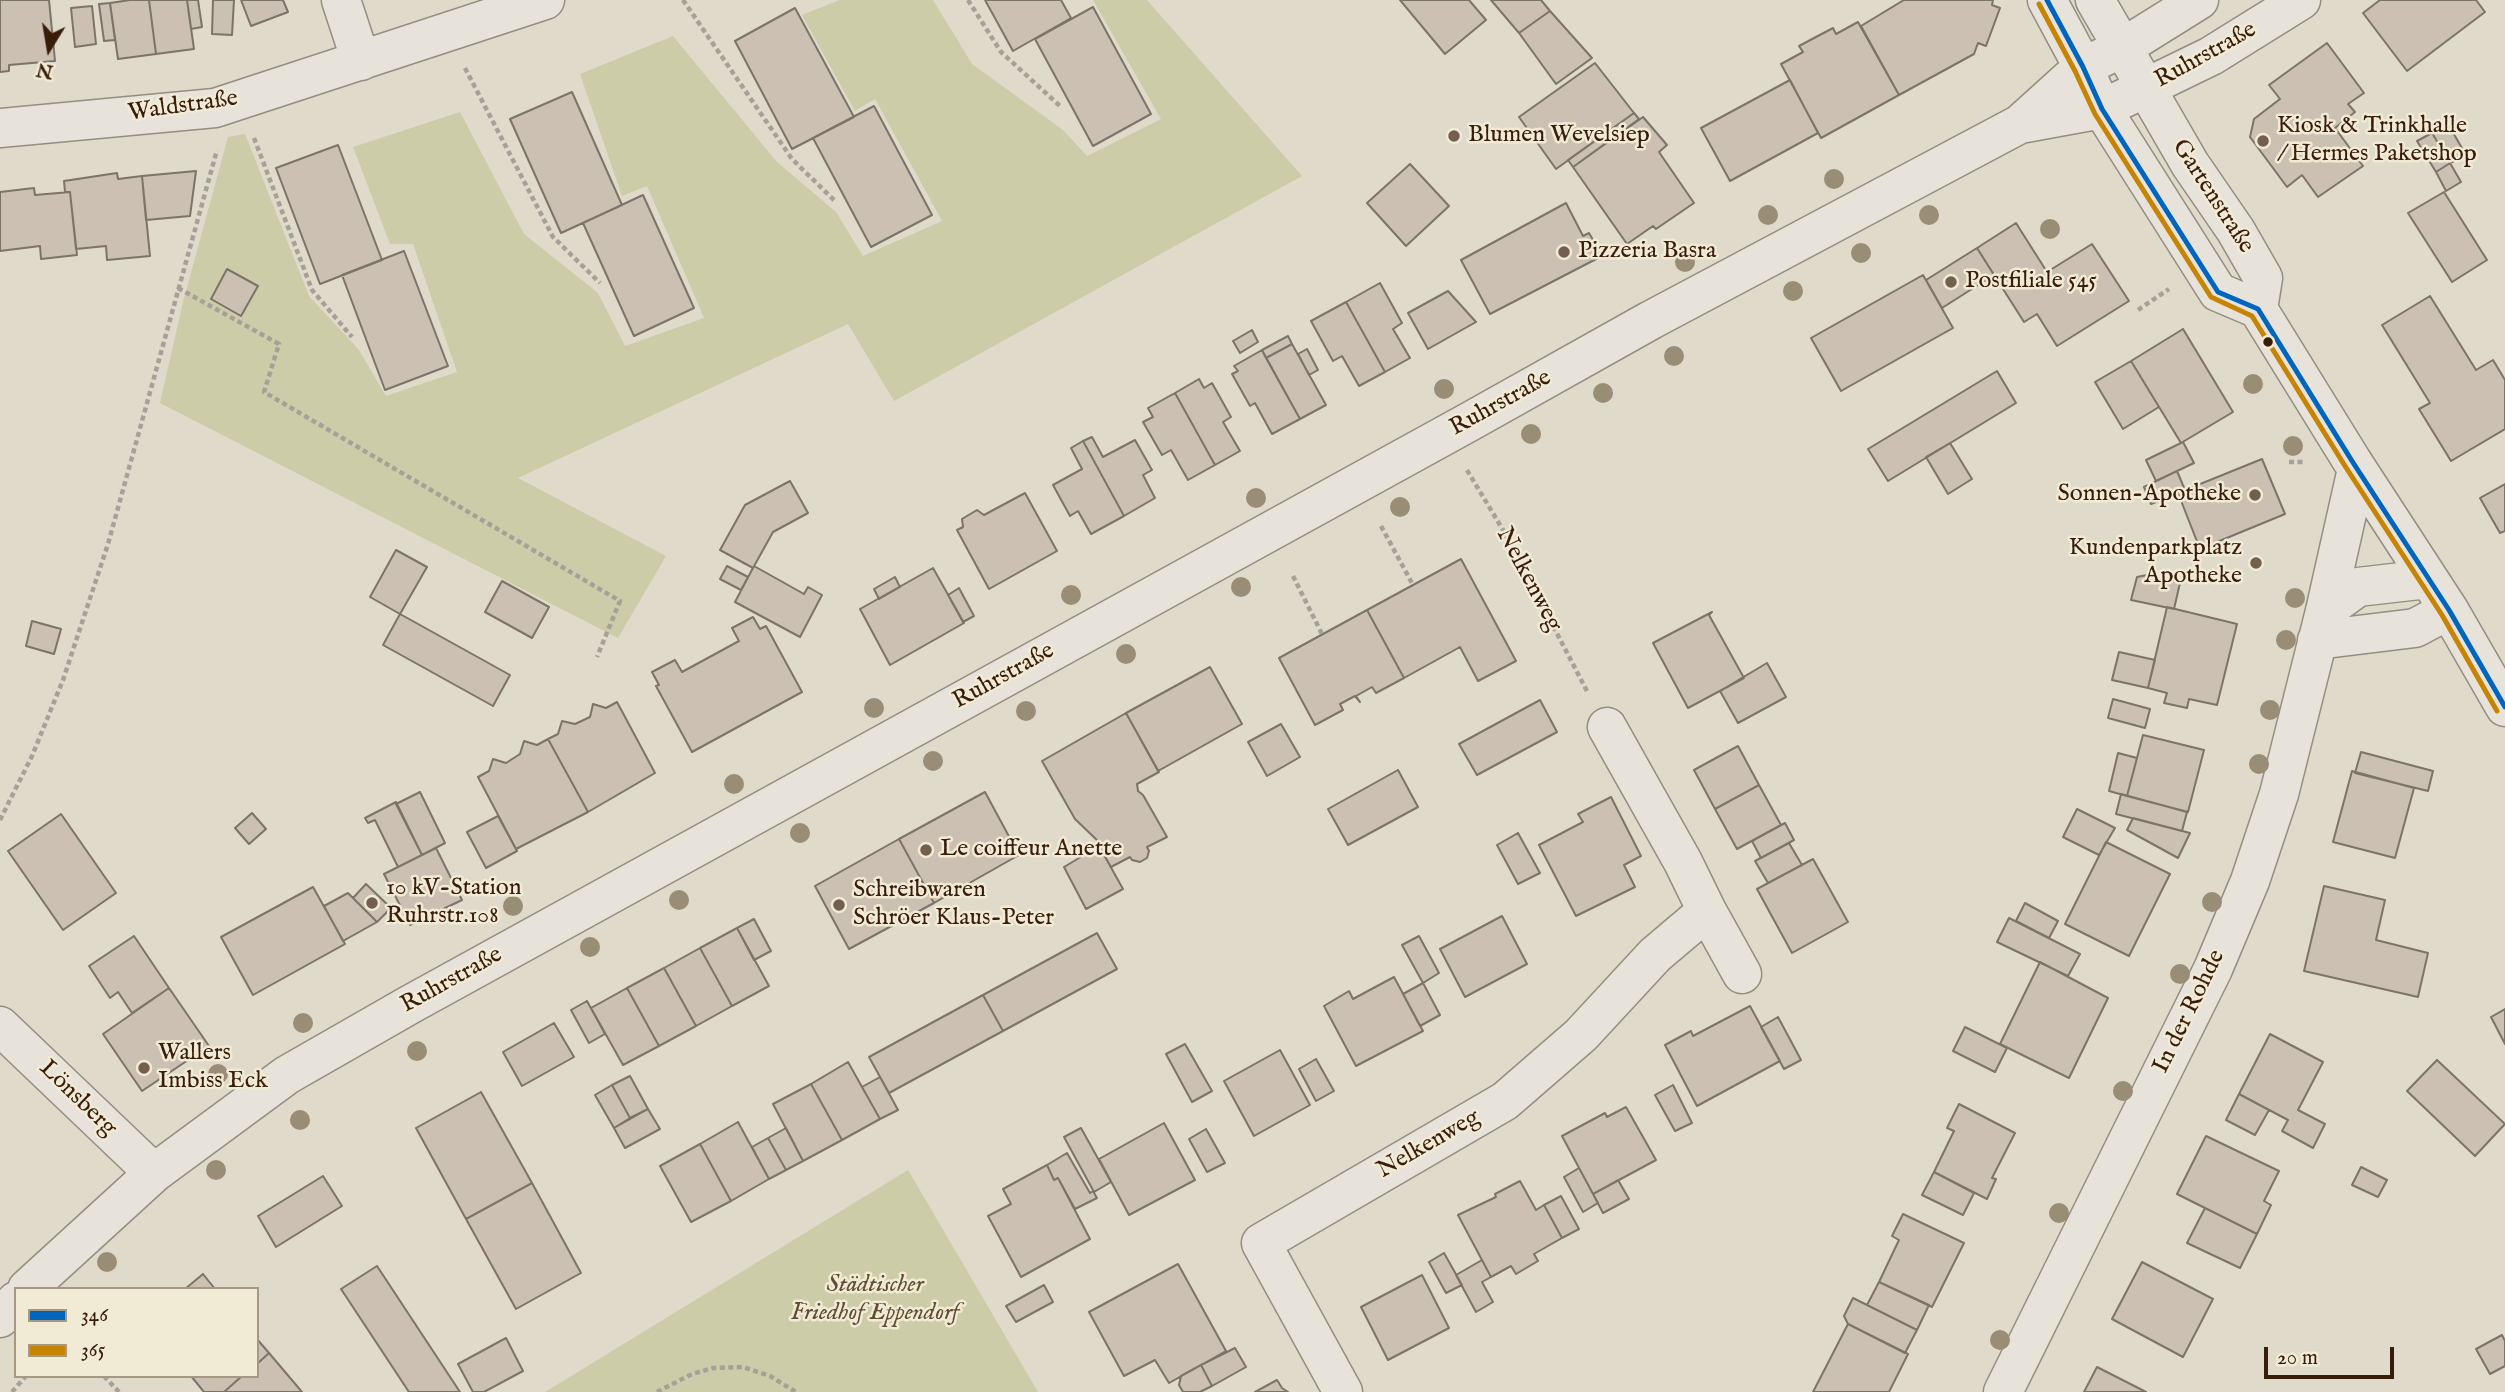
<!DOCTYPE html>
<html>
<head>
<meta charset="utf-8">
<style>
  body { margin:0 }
  #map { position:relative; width:2505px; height:1392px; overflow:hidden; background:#dfdac9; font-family:"IM FELL English",serif }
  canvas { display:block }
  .legend { position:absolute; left:14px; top:1287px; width:245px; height:91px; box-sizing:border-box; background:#f1ead5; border:2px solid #a79884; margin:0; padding:9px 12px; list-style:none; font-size:21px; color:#381d0b }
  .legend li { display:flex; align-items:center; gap:14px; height:35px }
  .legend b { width:35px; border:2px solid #a79884 }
  .north { position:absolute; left:14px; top:14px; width:70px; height:70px; -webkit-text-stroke:5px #f1ead5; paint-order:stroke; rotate:191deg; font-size:19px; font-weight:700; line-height:28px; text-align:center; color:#381d0b }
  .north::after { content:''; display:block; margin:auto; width:24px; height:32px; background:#381d0b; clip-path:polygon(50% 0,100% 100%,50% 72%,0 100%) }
  .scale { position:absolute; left:2264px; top:1347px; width:130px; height:32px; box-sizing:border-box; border:4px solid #381d0b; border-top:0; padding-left:9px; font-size:21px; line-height:24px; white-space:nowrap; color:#381d0b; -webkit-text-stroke:5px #f1ead5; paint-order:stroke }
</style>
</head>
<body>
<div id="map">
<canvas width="2505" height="1392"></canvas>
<ul class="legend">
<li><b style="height:9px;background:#0065bd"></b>346</li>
<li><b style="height:9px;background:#c78403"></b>365</li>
</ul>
<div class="north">N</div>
<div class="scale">20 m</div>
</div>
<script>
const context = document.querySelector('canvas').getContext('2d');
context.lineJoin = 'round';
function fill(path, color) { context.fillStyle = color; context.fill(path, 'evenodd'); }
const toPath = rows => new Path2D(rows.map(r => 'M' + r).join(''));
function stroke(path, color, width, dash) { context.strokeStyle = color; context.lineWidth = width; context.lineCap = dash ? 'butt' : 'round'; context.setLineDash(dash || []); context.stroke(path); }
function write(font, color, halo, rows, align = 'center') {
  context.font = font + ' "IM FELL English",serif'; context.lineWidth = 5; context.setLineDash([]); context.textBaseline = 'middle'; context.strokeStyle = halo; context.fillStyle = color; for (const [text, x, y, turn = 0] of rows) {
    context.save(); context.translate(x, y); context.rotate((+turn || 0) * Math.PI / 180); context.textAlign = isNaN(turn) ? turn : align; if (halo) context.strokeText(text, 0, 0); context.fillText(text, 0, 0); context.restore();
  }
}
const green = toPath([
  [840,0,933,0,972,64,1063,130,1087,156,1161,119,1093,0,1147,0,1302,176,894,401,848,324,518,478,666,556,618,638,160,403,183,302,228,137,245,134,309,296,359,350,386,396,457,372,413,244,390,244,353,147,460,112,524,234,598,293,625,346,704,318,647,186,622,196,580,74,673,36,777,162,836,212,863,256,942,221,875,99,855,111,802,15],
  [908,1170,1038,1392,545,1392]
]);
const building = toPath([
  [0,0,49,0,55,61,9,65,9,71,0,72,0,0],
  [130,0,149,0,156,54,118,59,110,3,130,0],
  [149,0,187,0,194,49,156,54,149,0],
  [187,0,198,0,202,27,191,29,187,0],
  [213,0,234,0,232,35,212,34,213,0],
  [241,0,283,0,288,12,251,26,241,0],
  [985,0,1061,0,1071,18,1013,51,985,0],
  [1400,0,1469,0,1486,20,1445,54,1400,0],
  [1491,0,1541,0,1550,11,1519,33,1491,0],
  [1904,0,1993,0,1992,5,2000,8,1986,46,1978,43,1974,54,1899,95,1861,26,1904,0],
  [2380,0,2476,0,2485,12,2407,71,2363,13,2380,0],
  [110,3,115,40,104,41,99,4,110,3],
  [92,6,96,44,75,47,71,8,92,6],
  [1093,7,1151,114,1093,146,1035,39,1093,7],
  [795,8,854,117,792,149,735,41,795,8],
  [1550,11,1592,58,1556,84,1519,33,1550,11],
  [1858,22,1899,95,1821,138,1781,64,1803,52,1799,46,1833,28,1836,34,1858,22],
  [2327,43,2364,93,2348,104,2355,112,2335,128,2363,166,2318,197,2302,175,2287,187,2250,137,2254,119,2280,99,2269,85,2327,43],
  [1595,63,1634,113,1556,169,1519,117,1595,63],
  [1790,80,1818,133,1730,181,1701,128,1790,80],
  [572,92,622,205,561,233,510,119,572,92],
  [874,106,932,215,871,247,813,138,874,106],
  [1634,113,1639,119,1573,167,1568,160,1634,113],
  [1643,117,1667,145,1659,152,1694,203,1656,229,1653,226,1627,244,1573,167,1643,117],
  [2448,124,2466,155,2450,163,2432,133,2448,124],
  [2432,133,2450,163,2436,172,2417,141,2432,133],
  [338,145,382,260,320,284,276,168,338,145],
  [2450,163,2461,182,2446,191,2436,172,2450,163],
  [1410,164,1449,206,1406,246,1367,203,1410,164],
  [196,171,190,216,146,220,142,176,196,171],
  [117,173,118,179,142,176,150,256,107,260,106,246,76,249,70,192,65,192,64,181,117,173],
  [34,188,35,195,70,192,77,255,41,259,40,246,0,251,0,192,34,188],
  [2444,192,2487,260,2452,282,2408,213,2444,192],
  [643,195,694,308,634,336,583,223,643,195],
  [1566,203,1583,236,1589,233,1602,256,1490,314,1461,260,1566,203],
  [2016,223,2047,272,2092,244,2129,301,2057,346,2037,314,2024,322,1977,248,2016,223],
  [1977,248,1994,275,1942,308,1926,280,1977,248],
  [404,251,448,366,385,390,342,275,404,251],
  [227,269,258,286,241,316,211,299,227,269],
  [1923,275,1953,328,1841,391,1811,338,1923,275],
  [1380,283,1402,323,1393,329,1410,358,1385,372,1346,302,1380,283],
  [1448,291,1476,322,1428,349,1408,313,1448,291],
  [2430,296,2476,370,2493,360,2505,380,2505,429,2451,461,2419,409,2430,403,2382,325,2430,296],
  [1346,302,1385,372,1359,386,1342,356,1333,361,1311,321,1346,302],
  [2183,329,2233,412,2181,443,2131,361,2183,329],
  [1252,330,1258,342,1240,353,1233,341,1252,330],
  [1288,336,1292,344,1266,358,1262,350,1288,336],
  [1292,344,1326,405,1300,419,1266,358,1292,344],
  [1307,349,1318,370,1309,375,1298,354,1307,349],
  [1262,350,1300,419,1272,434,1255,403,1250,406,1232,374,1238,371,1234,366,1262,350],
  [2131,361,2159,407,2123,429,2095,382,2131,361],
  [1997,371,2016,403,1888,481,1868,449,1997,371],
  [1199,379,1204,388,1212,383,1231,417,1223,422,1240,451,1215,465,1175,393,1199,379],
  [1175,393,1215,465,1188,480,1171,450,1162,455,1143,422,1153,417,1148,408,1175,393],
  [1092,437,1103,457,1135,440,1152,470,1143,475,1155,498,1124,516,1083,441,1092,437],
  [1083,441,1124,516,1091,534,1078,511,1070,516,1053,485,1082,469,1071,448,1083,441],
  [2183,442,2194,463,2156,481,2146,460,2183,442],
  [1950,443,1972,479,1948,494,1926,457,1950,443],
  [2262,459,2285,514,2200,549,2178,493,2262,459],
  [2177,471,2185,490,2151,504,2144,487,2177,471],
  [790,481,808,513,773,532,753,568,720,550,745,505,790,481],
  [2505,484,2505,531,2500,533,2480,498,2505,484],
  [1025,493,1057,551,989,589,957,530,963,527,962,519,977,510,984,515,1025,493],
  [396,550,427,567,400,614,370,597,396,550],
  [1461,559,1516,661,1478,681,1460,647,1404,678,1367,610,1461,559],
  [727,566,748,577,741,590,720,579,727,566],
  [754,566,804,594,808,587,822,595,800,637,735,602,754,566],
  [933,568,964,623,890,665,860,609,933,568],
  [2147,575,2180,583,2174,609,2131,600,2137,577,2147,575],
  [895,577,900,587,879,599,874,589,895,577],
  [502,581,549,607,532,638,485,612,502,581],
  [959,588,974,616,963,622,948,595,959,588],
  [2167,607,2237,624,2217,705,2189,699,2187,708,2164,703,2167,693,2148,688,2167,607],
  [1367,610,1404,678,1376,693,1372,687,1356,696,1360,702,1355,696,1340,704,1343,710,1315,725,1279,658,1367,610],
  [1712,612,1709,615,1744,678,1688,708,1653,643,1712,612],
  [400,614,510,675,493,706,383,645,400,614],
  [753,617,760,629,766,626,802,692,692,752,656,686,659,685,652,672,675,660,682,672,739,641,732,628,753,617],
  [32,621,61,629,54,654,26,646,32,621],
  [2119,652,2155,660,2148,688,2112,680,2119,652],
  [1767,663,1786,697,1738,723,1720,691,1767,663],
  [1210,667,1242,724,1158,771,1126,713,1210,667],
  [2113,699,2150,709,2145,728,2108,718,2113,699],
  [1540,700,1557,732,1477,775,1459,744,1540,700],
  [617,702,655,773,588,812,548,739,558,734,562,721,575,724,590,717,593,704,606,708,617,702],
  [1126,713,1159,772,1137,784,1138,791,1143,795,1167,837,1147,847,1149,851,1147,858,1140,862,1132,860,1130,857,1111,867,1099,846,1101,844,1075,819,1042,761,1126,713],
  [1281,724,1300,757,1267,776,1248,742,1281,724],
  [2143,735,2204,750,2188,812,2127,796,2143,735],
  [548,739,588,812,516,849,478,777,489,771,493,759,506,763,520,754,524,741,537,745,548,739],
  [1738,746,1759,785,1715,809,1694,770,1738,746],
  [2361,752,2433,771,2428,791,2355,773,2361,752],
  [2118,753,2137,758,2127,796,2109,791,2118,753],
  [1398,770,1418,807,1348,845,1328,809,1398,770],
  [2352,771,2414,788,2395,858,2333,842,2352,771],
  [1759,785,1781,825,1737,849,1715,809,1759,785],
  [420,792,445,843,422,855,396,804,420,792],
  [985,792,1019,855,934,903,899,839,985,792],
  [2121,794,2187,812,2182,831,2116,814,2121,794],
  [1611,797,1641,856,1624,865,1635,887,1576,916,1539,845,1583,822,1578,814,1611,797],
  [396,802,422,855,398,867,375,820,368,823,365,818,396,802],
  [2077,809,2115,828,2099,855,2063,837,2077,809],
  [252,813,266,829,249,844,235,828,252,813],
  [61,814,116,893,63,930,8,851,61,814],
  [498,816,517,851,486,868,467,832,498,816],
  [2133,818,2190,833,2178,858,2127,830,2133,818],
  [1785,823,1794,840,1761,858,1752,841,1785,823],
  [1518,833,1540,873,1518,884,1497,845,1518,833],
  [899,839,934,903,849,949,815,886,899,839],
  [2106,842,2170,874,2129,956,2065,924,2106,842],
  [1789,843,1802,865,1768,883,1755,861,1789,843],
  [1099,846,1123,889,1086,909,1064,867,1099,846],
  [436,848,462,900,410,925,384,874,436,848],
  [1813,859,1848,922,1792,953,1757,889,1813,859],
  [366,884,391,908,377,922,353,898,366,884],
  [2324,886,2385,900,2376,940,2428,953,2418,997,2304,971,2324,886],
  [313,887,345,944,253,995,221,937,313,887],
  [348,893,377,922,343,941,324,906,348,893],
  [2025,903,2058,921,2049,938,2016,921,2025,903],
  [1502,916,1527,964,1465,997,1440,949,1502,916],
  [2009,918,2080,954,2068,976,1997,942,2009,918],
  [754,919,771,951,754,960,737,928,754,919],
  [737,928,769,986,732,1006,700,948,737,928],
  [1097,933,1117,969,1003,1031,983,995,1097,933],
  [134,936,169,988,132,1013,118,992,110,998,89,966,134,936],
  [1419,936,1439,973,1423,983,1402,945,1419,936],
  [700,948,732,1006,696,1026,664,968,700,948],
  [2040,962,2108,998,2069,1078,2000,1044,2040,962],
  [664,968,696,1026,659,1046,627,988,664,968],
  [1394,977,1423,1031,1356,1066,1324,1006,1349,991,1353,999,1394,977],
  [1423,983,1440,1015,1420,1026,1403,994,1423,983],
  [169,988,209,1046,142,1091,103,1034,169,988],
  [627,988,659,1046,623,1065,591,1008,627,988],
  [983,995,1003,1031,889,1093,869,1057,983,995],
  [587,1001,605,1034,589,1043,571,1010,587,1001],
  [1750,1006,1780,1061,1697,1106,1665,1045,1691,1031,1693,1036,1750,1006],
  [2505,1009,2505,1044,2491,1017,2505,1009],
  [1778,1017,1801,1060,1784,1069,1761,1027,1778,1017],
  [554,1023,574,1057,522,1086,503,1052,554,1023],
  [1965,1027,2007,1048,1995,1072,1953,1051,1965,1027],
  [2270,1034,2323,1062,2298,1110,2325,1124,2313,1148,2282,1131,2288,1120,2239,1094,2270,1034],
  [1185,1044,1212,1091,1192,1102,1166,1054,1185,1044],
  [1280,1050,1310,1105,1254,1136,1224,1081,1280,1050],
  [1316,1059,1334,1091,1316,1101,1299,1069,1316,1059],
  [2437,1060,2505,1124,2475,1156,2407,1091,2437,1060],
  [848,1062,880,1119,842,1140,811,1084,848,1062],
  [630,1076,648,1109,630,1118,612,1085,630,1076],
  [880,1077,898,1110,880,1119,862,1087,880,1077],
  [811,1084,842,1140,803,1161,773,1104,811,1084],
  [612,1085,630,1118,614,1128,595,1095,612,1085],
  [1673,1085,1692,1123,1675,1131,1655,1095,1673,1085],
  [481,1092,532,1183,466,1219,416,1128,481,1092],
  [2239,1094,2269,1110,2255,1135,2226,1120,2239,1094],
  [1959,1104,2015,1133,1992,1178,1996,1179,1987,1199,1934,1172,1954,1131,1947,1128,1959,1104],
  [1626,1107,1656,1160,1593,1194,1562,1136,1605,1113,1607,1117,1626,1107],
  [648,1109,660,1129,625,1148,614,1128,648,1109],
  [738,1122,769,1179,731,1201,700,1144,738,1122],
  [1164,1123,1195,1180,1129,1215,1099,1159,1164,1123],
  [786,1128,803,1161,786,1170,768,1138,786,1128],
  [1081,1128,1111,1182,1094,1192,1064,1137,1081,1128],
  [1206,1129,1225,1163,1207,1172,1189,1139,1206,1129],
  [2206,1136,2279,1171,2264,1201,2271,1205,2257,1234,2177,1194,2206,1136],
  [768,1138,786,1170,769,1179,752,1147,768,1138],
  [700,1144,731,1201,691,1222,660,1166,700,1144],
  [1067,1153,1090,1193,1093,1191,1097,1198,1075,1209,1058,1178,1054,1180,1047,1165,1067,1153],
  [1047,1165,1054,1180,1058,1178,1090,1239,1021,1277,988,1216,1011,1204,1003,1189,1047,1165],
  [2361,1167,2387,1180,2378,1197,2352,1185,2361,1167],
  [1579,1168,1598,1203,1583,1212,1564,1177,1579,1168],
  [1934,1172,1974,1193,1963,1215,1922,1195,1934,1172],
  [323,1176,342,1206,276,1247,258,1216,323,1176],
  [1618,1180,1629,1199,1603,1213,1593,1194,1618,1180],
  [1520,1181,1536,1210,1544,1205,1562,1238,1534,1254,1538,1261,1516,1274,1511,1266,1491,1277,1458,1215,1496,1197,1495,1194,1520,1181],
  [532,1183,581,1273,516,1309,466,1219,532,1183],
  [1561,1196,1579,1229,1562,1238,1544,1205,1561,1196],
  [2205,1208,2257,1234,2240,1268,2187,1243,2205,1208],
  [1903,1214,1964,1243,1932,1307,1879,1282,1899,1240,1892,1236,1903,1214],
  [1444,1253,1462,1285,1446,1293,1429,1262,1444,1253],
  [1482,1260,1491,1277,1482,1282,1493,1302,1476,1312,1456,1275,1482,1260],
  [2142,1262,2213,1299,2183,1357,2112,1319,2142,1262],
  [1178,1264,1226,1351,1169,1383,1155,1360,1124,1376,1089,1312,1178,1264],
  [377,1266,460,1392,409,1392,341,1289,377,1266],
  [203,1274,215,1289,185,1289,203,1274],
  [1422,1275,1449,1328,1388,1360,1361,1307,1422,1275],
  [1879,1282,1929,1305,1917,1330,1867,1305,1879,1282],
  [1044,1285,1053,1302,1016,1322,1006,1306,1044,1285],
  [1853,1298,1917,1330,1905,1353,1848,1324,1844,1316,1853,1298],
  [1848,1324,1908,1354,1889,1392,1813,1392,1848,1324],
  [2502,1335,2505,1341,2505,1366,2490,1374,2476,1349,2502,1335],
  [506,1338,523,1371,484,1392,473,1392,458,1364,506,1338],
  [257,1339,269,1353,257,1364,257,1339],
  [1235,1348,1246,1367,1212,1386,1201,1365,1235,1348],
  [269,1353,302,1392,224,1392,242,1376,257,1376,257,1364,269,1353],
  [1201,1365,1212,1386,1200,1392,1183,1392,1179,1385,1181,1376,1201,1365],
  [2097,1367,2146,1392,2084,1392,2097,1367],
  [191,1376,242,1376,224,1392,204,1392,191,1376],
  [1277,1380,1282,1388,1288,1392,1255,1392,1277,1380]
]);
const path = toPath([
  [683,0,792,159,835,201],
  [968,0,1001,52,1060,106],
  [465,68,553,237,600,283],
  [254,138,312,290,352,337],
  [178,288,279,344,264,392,620,601,597,657],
  [2138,310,2169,289],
  [2289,462,2303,462],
  [1467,470,1503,530,1588,693],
  [1381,526,1413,585],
  [1293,576,1322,634],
  [0,820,32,756,63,680,108,544,217,150],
  [104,1376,119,1392],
  [12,1392,26,1376],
  [657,1392,692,1374,713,1368,743,1367,770,1376,796,1392]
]);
const minor = toPath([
  [341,0,361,61],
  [2047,0,2083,67,2102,109,2218,292,2258,309,2352,461,2449,610,2505,707],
  [2095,0,2190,164,2236,231,2263,278,2258,309],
  [2020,124,2102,109,2211,56,2301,0],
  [0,128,215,108,545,0],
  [2325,611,2358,587,2428,579],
  [2317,640,2415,628,2449,610],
  [1707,911,1742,974],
  [0,1026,154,1173],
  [27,1289,154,1173,287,1075,411,1004,1469,422,1651,320,2020,124,2083,67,2122,48,2199,0],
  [0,1318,16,1301],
  [1343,1392,1261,1243,1505,1101,1581,1035,1655,955,1707,911,1683,862,1607,727],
  [2003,1392,2213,969,2250,881,2279,794,2325,611,2357,469]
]);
const bus1 = toPath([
  [2047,0,2083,67,2102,109,2218,292,2258,309,2352,461,2449,610,2505,707]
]);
const bus2 = toPath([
  [2039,4,2075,71,2095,114,2211,297,2252,316,2345,466,2442,615,2497,711]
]);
const trees = [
  [1834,179],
  [1768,215],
  [1929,215],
  [2050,229],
  [1861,253],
  [1685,262],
  [1793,291],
  [1674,356],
  [2253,384],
  [1444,389],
  [1603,393],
  [1531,434],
  [2293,446],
  [1256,498],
  [1400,507],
  [1241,587],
  [1071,595],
  [2295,598],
  [2286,640],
  [1126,654],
  [874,708],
  [2270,710],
  [1026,711],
  [933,761],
  [2259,764],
  [734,784],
  [800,833],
  [679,900],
  [2212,902],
  [513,906],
  [590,947],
  [2180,974],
  [303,1023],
  [417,1051],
  [218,1074],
  [2123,1091],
  [300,1120],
  [216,1170],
  [2059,1213],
  [107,1262],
  [2000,1340]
];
const markers = [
  [1454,136,7,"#725f4e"],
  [2263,141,7,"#725f4e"],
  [1564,252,7,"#725f4e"],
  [1951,282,7,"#725f4e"],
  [2268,342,6,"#381d0b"],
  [2255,495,7,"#725f4e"],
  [2256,563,7,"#725f4e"],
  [926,850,7,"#725f4e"],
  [372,903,7,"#725f4e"],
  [839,905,7,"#725f4e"],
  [144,1068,7,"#725f4e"]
];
const streetNames = [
  ["Ruhrstraße",2206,56,-29],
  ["Waldstraße",183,107,-8],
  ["Gartenstraße",2212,197,57],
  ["Ruhrstraße",1501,404,-29],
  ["Nelkenweg",1528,580,62],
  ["Ruhrstraße",1004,677,-29],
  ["Ruhrstraße",452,981,-29],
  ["In der Rohde",2190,1012,-64],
  ["Lönsberg",77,1099,44],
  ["Nelkenweg",1429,1145,-30]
];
const poiNames = [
  ["Kiosk & Trinkhalle",2277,127],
  ["/ Hermes Paketshop",2277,155],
  ["Blumen Wevelsiep",1468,136],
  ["Pizzeria Basra",1578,252],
  ["Postfiliale 545",1965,282],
  ["Sonnen-Apotheke",2241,495,"right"],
  ["Kundenparkplatz",2242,549,"right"],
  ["Apotheke",2242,577,"right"],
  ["Le coiffeur Anette",940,850],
  ["10 kV-Station",386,889],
  ["Ruhrstr.108",386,917],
  ["Schreibwaren",853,891],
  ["Schröer Klaus-Peter",853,919],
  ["Wallers",158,1054],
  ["Imbiss Eck",158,1082]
];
const parkNames = [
  ["Städtischer",875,1286],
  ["Friedhof Eppendorf",875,1314]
];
fill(green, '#cdcca8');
fill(building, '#cbc0b1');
stroke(building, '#7b7469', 2);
stroke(minor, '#948d81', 41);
stroke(path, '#a6a098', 4.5, [5, 3.5]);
stroke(minor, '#e7e3db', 38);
stroke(bus1, '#0065bd', 5);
stroke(bus2, '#c78403', 5);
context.fillStyle = '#998d76';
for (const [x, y] of trees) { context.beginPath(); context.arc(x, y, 10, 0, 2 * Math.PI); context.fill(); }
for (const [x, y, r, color] of markers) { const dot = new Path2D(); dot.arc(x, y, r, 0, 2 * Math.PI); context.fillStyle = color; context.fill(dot); stroke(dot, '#f1ead5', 2.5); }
write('24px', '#381d0b', '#f1ead5', streetNames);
write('24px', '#381d0b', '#f1ead5', poiNames, 'left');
write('italic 24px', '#604e32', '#f1ead5', parkNames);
</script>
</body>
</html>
